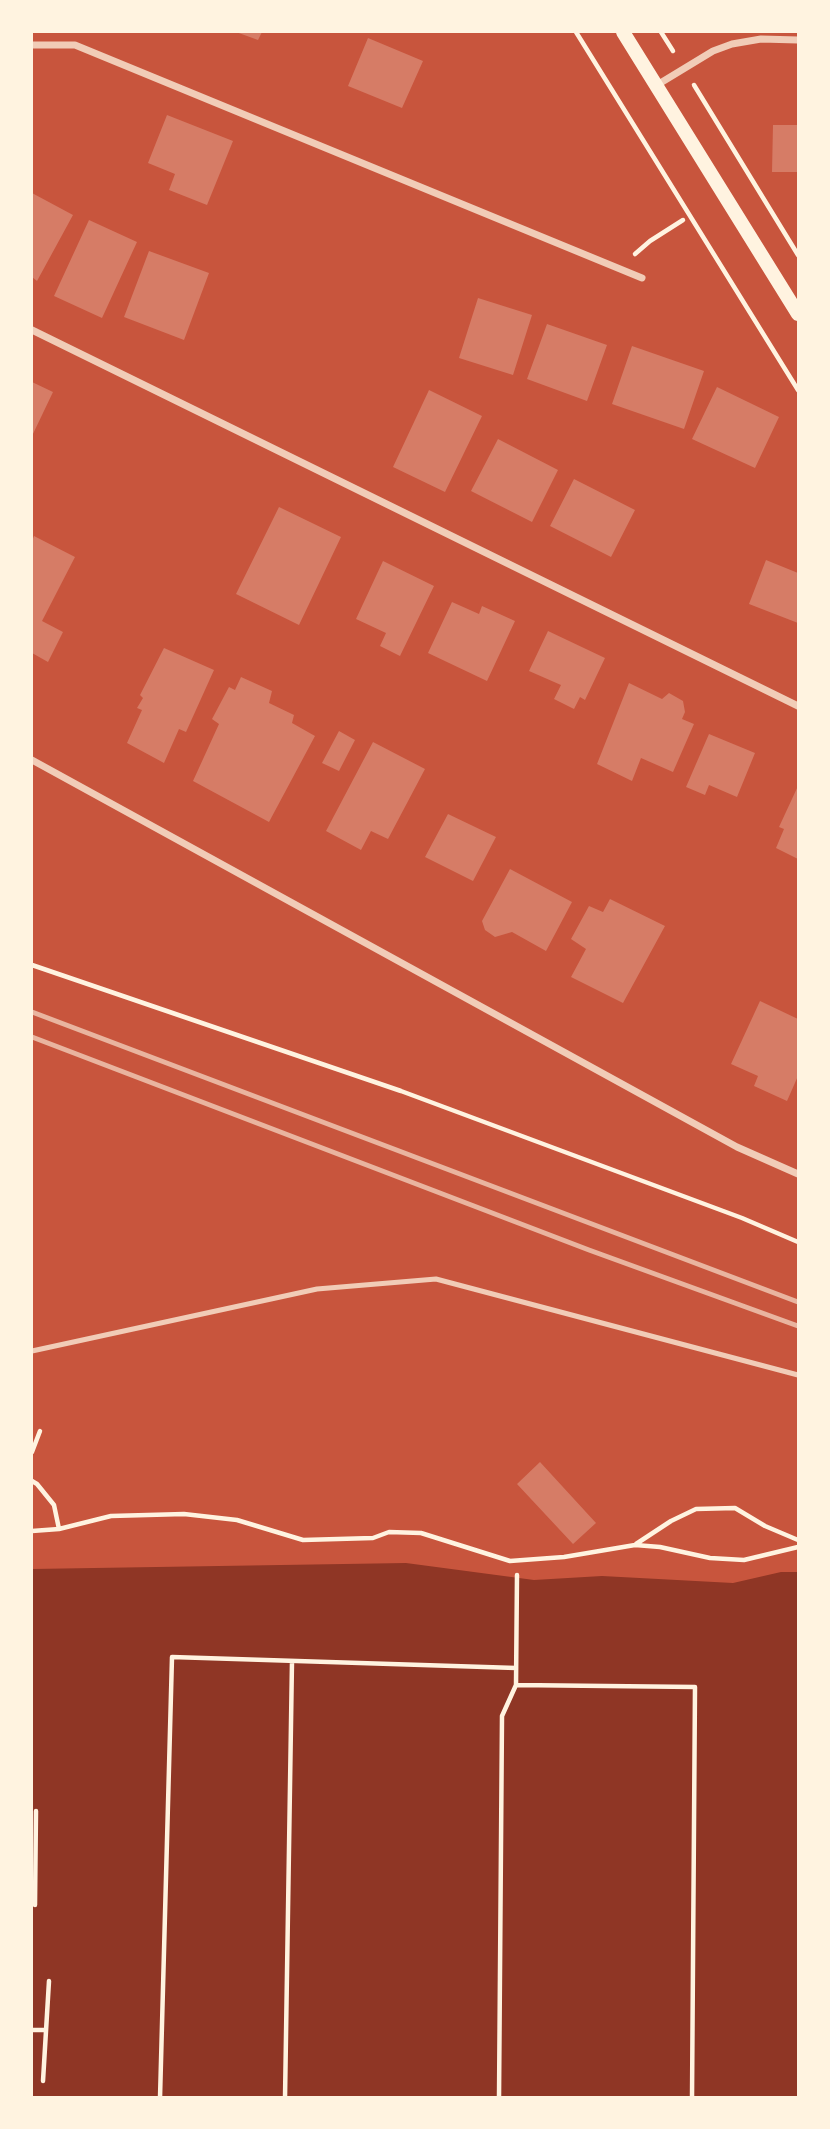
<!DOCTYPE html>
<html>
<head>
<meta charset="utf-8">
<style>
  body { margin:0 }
  #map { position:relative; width:830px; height:2129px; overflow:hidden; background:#c8553d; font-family:Poppins,sans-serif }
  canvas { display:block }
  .frame { position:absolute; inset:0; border:33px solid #fff3e0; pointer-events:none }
</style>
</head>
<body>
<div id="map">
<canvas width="830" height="2129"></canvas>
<div class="frame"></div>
</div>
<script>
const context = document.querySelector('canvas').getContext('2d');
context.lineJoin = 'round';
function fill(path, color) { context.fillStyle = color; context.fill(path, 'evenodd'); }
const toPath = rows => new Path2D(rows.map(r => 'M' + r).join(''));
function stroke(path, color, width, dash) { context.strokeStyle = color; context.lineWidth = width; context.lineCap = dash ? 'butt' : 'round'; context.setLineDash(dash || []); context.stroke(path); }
const water = toPath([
  [406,1563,534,1580,602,1576,733,1583,781,1572,798,1572,798,2097,32,2097,32,1569]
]);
const building = toPath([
  [236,32,262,32,258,40],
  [368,38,423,61,402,108,348,86],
  [167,115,233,141,207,205,169,190,175,174,148,163],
  [773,125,798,125,798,172,772,172],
  [32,193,73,215,37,281,32,277],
  [89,220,137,242,102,318,54,296],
  [149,251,209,273,184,340,124,317],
  [478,298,532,315,513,375,459,358],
  [547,324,607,345,587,401,527,379],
  [632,346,704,371,684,429,612,404],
  [32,382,53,392,32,436],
  [717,387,779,417,755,468,692,439],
  [429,390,482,416,445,492,393,467],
  [498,439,558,470,532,522,471,491],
  [574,479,635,510,611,557,550,526],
  [279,507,341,537,299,625,236,594],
  [34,536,75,557,42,621,63,632,48,662,32,653,32,541],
  [766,560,798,573,798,623,749,604],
  [383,561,434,586,400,656,380,646,386,633,356,619],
  [452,602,479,614,482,606,515,621,487,681,428,653],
  [548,631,605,658,585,700,580,697,574,709,554,699,561,685,529,671],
  [164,648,214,670,186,732,179,729,164,763,127,743,142,710,137,708,143,698,140,695],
  [241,677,272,691,269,703,294,715,292,723,315,736,269,822,193,781,219,724,212,719,229,687,235,690],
  [629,683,662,699,669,693,683,701,685,712,682,719,694,724,673,772,641,758,632,781,597,764],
  [339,731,355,740,339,771,322,763],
  [709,734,755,753,737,797,709,785,705,795,686,787],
  [373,742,425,769,388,839,371,831,361,850,326,831],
  [798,786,798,859,776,848,784,829,779,827],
  [448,814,496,837,473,881,425,857],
  [510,869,572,902,546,951,512,932,495,937,485,930,482,921],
  [610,899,665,926,623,1003,571,977,586,949,571,939,589,906,603,912],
  [760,1001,798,1019,798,1076,787,1101,754,1086,758,1076,731,1064],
  [540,1462,596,1523,573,1544,517,1484]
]);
const path = toPath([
  [576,32,798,390],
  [661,32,673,51],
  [694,85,798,255],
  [635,254,650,241,683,220],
  [32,965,401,1091,742,1218,798,1242],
  [32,1452,40,1431],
  [32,1481,37,1484,54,1505,59,1529],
  [32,1531,59,1529,111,1516,184,1514,237,1520,303,1540,373,1538,389,1532,421,1533,510,1561,564,1557,635,1545,660,1547,710,1558,744,1560,798,1547],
  [636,1544,671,1521,696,1509,735,1508,765,1526,798,1540],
  [516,1685,695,1687,692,2098],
  [35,1905,36,1811],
  [32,2030,46,2030],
  [43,2081,49,1981],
  [160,2098,172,1657,516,1668],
  [285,2098,292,1661],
  [499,2098,502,1716,516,1685,517,1575]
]);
const service = toPath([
  [32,1351,317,1289,436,1279,798,1375]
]);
const minor = toPath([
  [32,45,75,45,642,278],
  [657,85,713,51,732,44,761,39,798,40],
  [32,330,798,706],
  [32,760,737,1147,798,1174]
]);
const secondary = toPath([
  [623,32,798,314]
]);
const rail = toPath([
  [32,1012,798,1302],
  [32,1037,589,1250,798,1326]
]);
fill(water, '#8f3625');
fill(building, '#d67c66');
stroke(path, '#fff3e0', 4.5);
stroke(service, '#f1ccb7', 5);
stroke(minor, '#f1ccb7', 7);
stroke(secondary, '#fff3e0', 14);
stroke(rail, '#e9b49f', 5);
</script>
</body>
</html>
